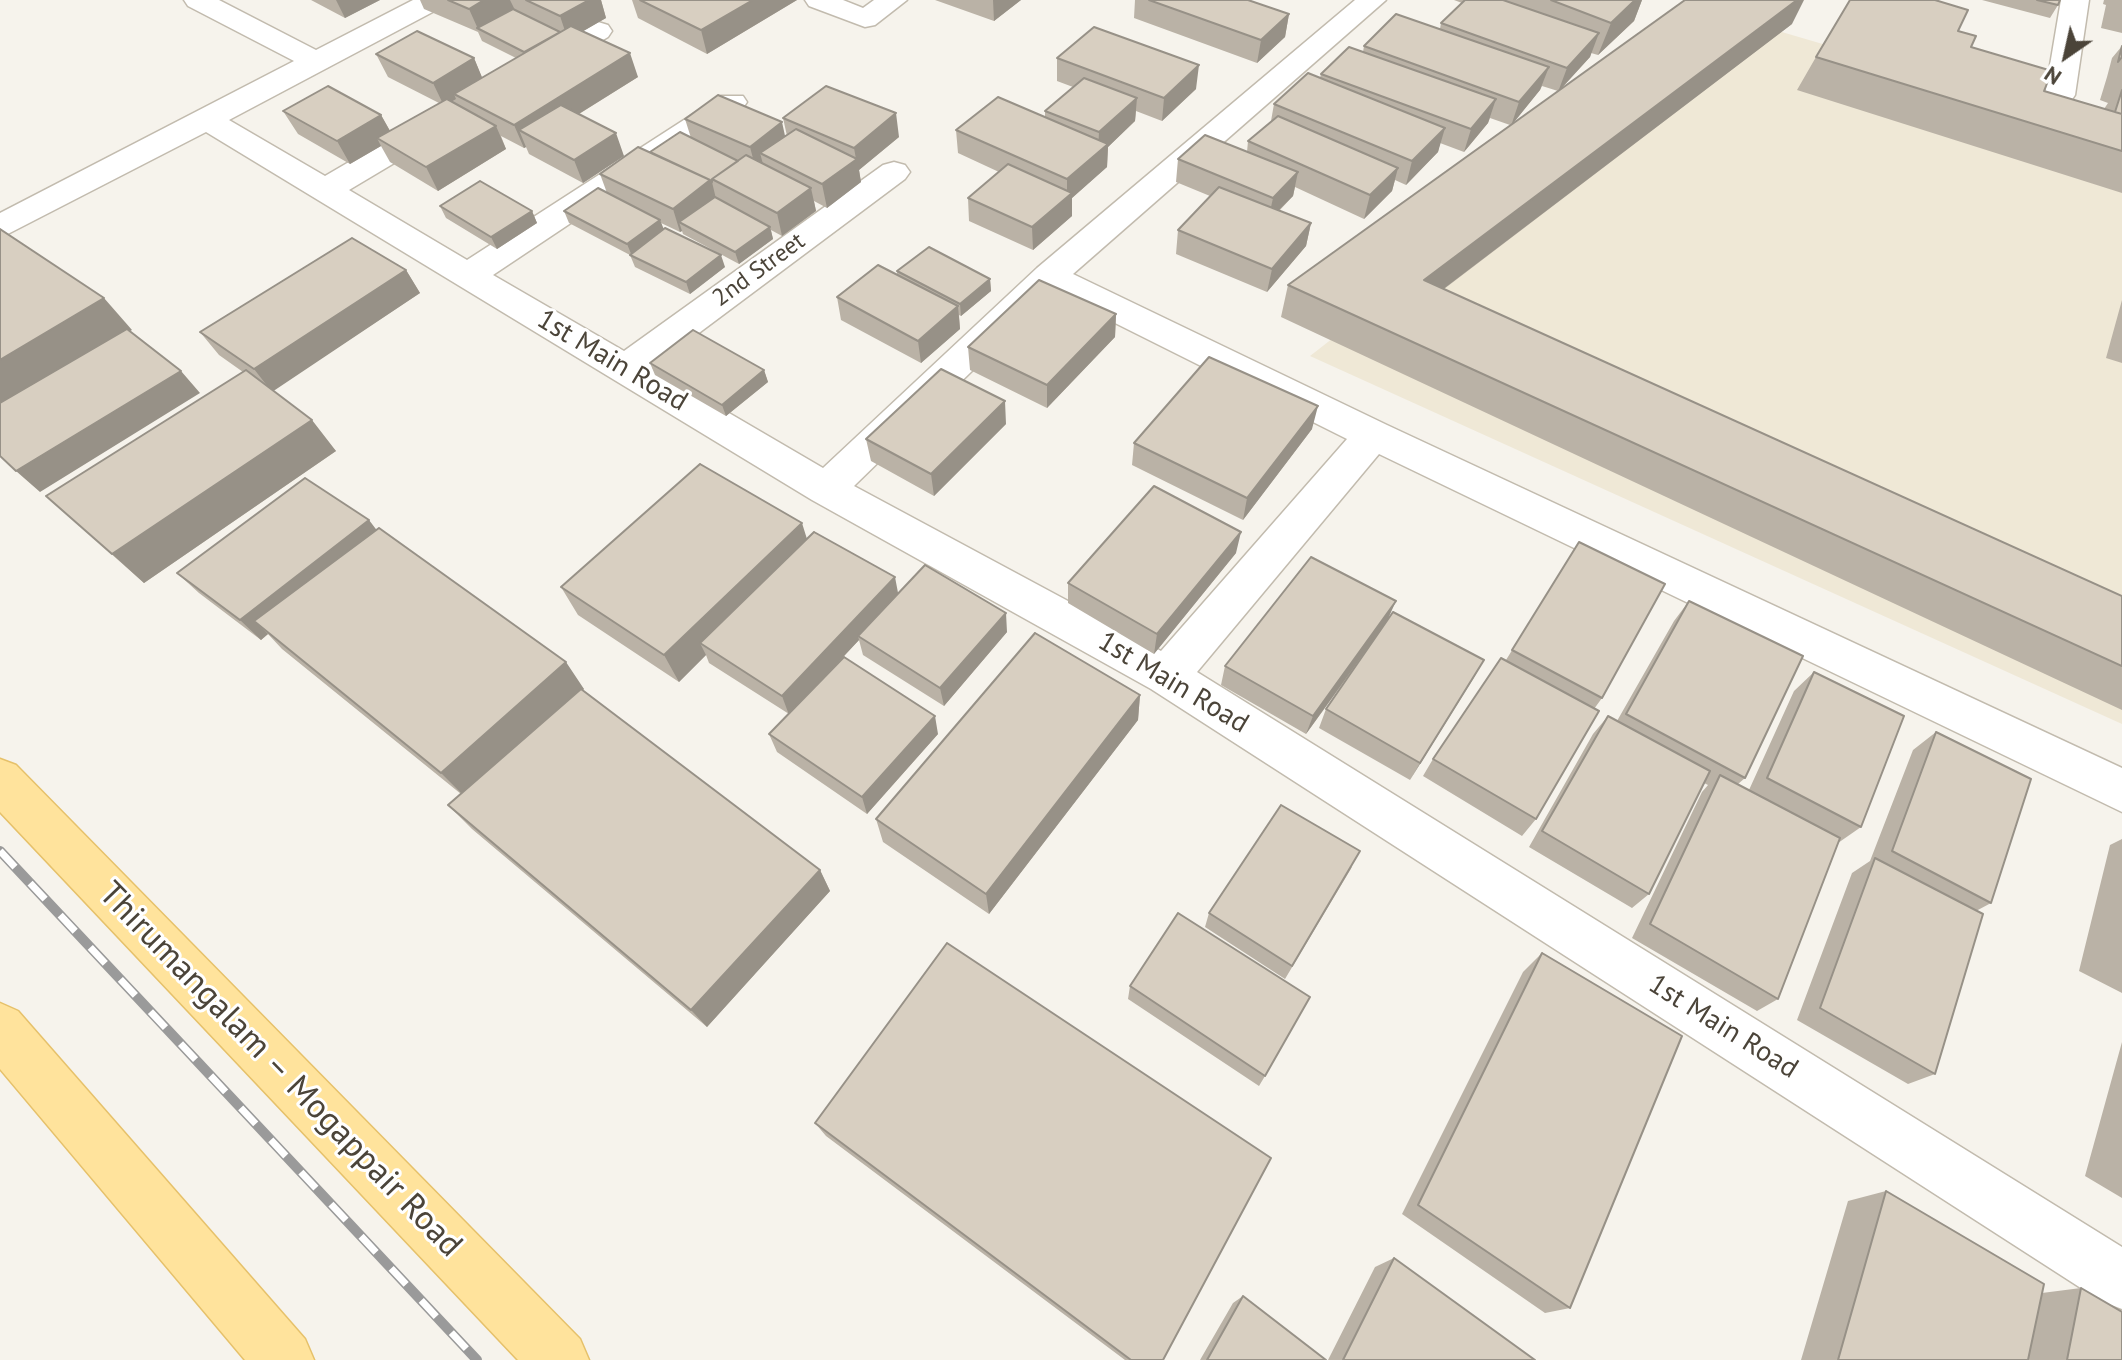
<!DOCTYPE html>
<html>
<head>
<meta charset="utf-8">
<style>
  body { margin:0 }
  #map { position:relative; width:2122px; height:1360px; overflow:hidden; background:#f6f3ec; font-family:"PT Sans",sans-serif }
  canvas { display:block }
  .north { position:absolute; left:2026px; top:16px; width:80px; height:80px; -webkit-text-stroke:6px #fff; paint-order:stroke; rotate:214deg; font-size:22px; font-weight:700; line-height:32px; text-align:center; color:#4b4439 }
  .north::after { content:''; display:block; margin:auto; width:28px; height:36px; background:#4b4439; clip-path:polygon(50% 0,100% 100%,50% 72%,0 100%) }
</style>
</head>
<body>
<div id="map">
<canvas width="2122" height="1360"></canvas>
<div class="north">N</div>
</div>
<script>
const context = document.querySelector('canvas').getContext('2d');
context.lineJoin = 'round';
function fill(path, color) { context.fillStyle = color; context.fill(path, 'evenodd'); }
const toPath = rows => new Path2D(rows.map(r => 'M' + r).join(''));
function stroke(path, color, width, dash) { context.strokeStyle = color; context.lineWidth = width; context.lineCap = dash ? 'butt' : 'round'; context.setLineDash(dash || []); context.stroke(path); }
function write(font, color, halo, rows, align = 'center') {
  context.font = font + ' "PT Sans",sans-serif'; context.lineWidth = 6; context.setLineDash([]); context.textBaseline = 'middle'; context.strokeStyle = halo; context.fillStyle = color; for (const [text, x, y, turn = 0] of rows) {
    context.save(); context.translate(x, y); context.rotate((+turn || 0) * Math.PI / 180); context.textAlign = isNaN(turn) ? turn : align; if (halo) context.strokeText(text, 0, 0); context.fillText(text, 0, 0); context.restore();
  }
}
const education = toPath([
  [1741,20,2122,132,2122,724,1310,356]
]);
const street = toPath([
  [184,0,219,0,316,50,413,0,448,0,444,6,229,120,325,176,426,117,448,117,452,124,448,131,349,190,467,260,721,96,743,96,747,102,743,108,493,275,624,351,883,165,894,162,905,165,910,172,905,179,652,368,823,468,1037,268,1355,0,1386,0,1073,274,1387,425,2122,768,2122,812,1379,454,1197,672,2122,1247,2122,1309,2101,1301,1151,689,812,500,206,132,0,238,0,213,294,61,188,6,184,0],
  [1053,292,1347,439,1161,651,854,486,1053,292],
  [805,0,843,0,863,8,874,0,907,0,875,25,865,27,809,6,805,0],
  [2061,0,2089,0,2075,95,2071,101,2060,104,2049,101,2045,95,2061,0],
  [598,22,608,25,612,31,608,37,548,72,538,75,528,72,523,66,528,60,598,22]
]);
const primary = toPath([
  [0,759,16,765,580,1339,589,1360,518,1360,0,812,0,759],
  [0,1003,18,1011,305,1339,314,1360,245,1360,0,1069,0,1003]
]);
const rail = toPath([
  [0,851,477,1360]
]);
const wall = toPath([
  [311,0,380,0,345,18],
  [420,0,601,0,606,18,583,31,638,77,579,114,624,156,583,183,529,154,526,147,524,148,501,136,506,149,438,191,390,162,381,146,350,164,298,134,283,111,381,115,390,131,439,103,388,77,376,54,474,58,482,78,516,58,482,41,478,32,424,9],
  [632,0,797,0,707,54,638,18],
  [935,0,1021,0,994,21],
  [1135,0,1248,0,1289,14,1285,37,1257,63,1134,18],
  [1454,0,1642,0,1634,21,1598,55,1591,53,1590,57,1560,90,1792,24,1444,289,2122,596,2122,710,1281,317,1288,285,1510,125,1490,118,1488,123,1464,152,1440,143,1438,152,1406,185,1395,180,1392,191,1364,219,1295,187,1293,196,1279,211,1311,223,1306,246,1267,292,1176,254,1178,230,1210,196,1176,182,1178,159,1247,152,1248,141,1271,121,1274,104,1320,78,1321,74,1363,52,1364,46,1440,29,1441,23,1462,3],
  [1542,86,1558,91,1512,124,1540,90],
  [1982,0,2060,0,2058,5,2050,18],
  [2104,0,2122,0,2122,33,2101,28,2106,5,2103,4],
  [1958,31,1971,47,2044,91,2104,109,2108,103,2100,100,2107,77,2112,58,2122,46,2122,193,1797,90,1816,57],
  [1057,58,1196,89,1162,121,1136,111,1135,121,1108,147,1107,167,1072,198,1072,216,1033,250,969,221,968,198,999,172,958,153,956,130,1045,117,1045,111,1073,87,1057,81],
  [783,118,899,137,859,170,861,182,827,208,814,201,816,211,782,236,771,230,773,239,739,264,683,234,682,231,680,232,661,223,663,229,725,267,690,294,635,267,630,255,569,223,564,211,607,193,600,174,650,152,691,138,685,119,786,136,787,136],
  [440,206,532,211,537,223,497,249,446,218],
  [406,270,420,293,273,390,336,451,144,583,46,496,243,372,219,355,200,332],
  [897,271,990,279,991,291,961,316,959,315,960,329,921,363,841,320,837,297,897,275],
  [2122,300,2122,363,2106,358],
  [1116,314,1115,337,1047,408,970,370,968,347],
  [650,363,764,370,768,382,726,416,655,375],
  [1006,424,934,496,871,461,866,439],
  [1312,429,1243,520,1132,465,1134,443],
  [376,530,584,689,583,690,820,870,830,891,707,1027,472,829,448,805,461,794,282,649,268,634,261,640,199,593,177,573],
  [807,539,898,593,1007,632,944,706,863,655,859,640,810,692,938,734,867,814,777,752,769,734,789,714,709,663,706,655,679,682,578,615,561,587],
  [1579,542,1602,698,1594,709,1536,819,1522,836,1423,776,1433,759,1506,660],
  [1236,553,1154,654,1068,603,1068,583],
  [1689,601,1745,778,1738,784,1749,790,1794,691,1814,672,1861,827,1838,843,1778,999,1757,1011,1632,938,1702,792,1708,785,1704,783,1649,894,1632,908,1529,847,1593,734,1608,716,1617,721,1674,621],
  [1389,617,1484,660,1410,780,1319,728,1326,709,1368,649,1306,734,1221,685,1225,666],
  [1140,695,1138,720,989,914,883,842,876,819],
  [1936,732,1991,903,1976,911,1935,1074,1908,1084,1797,1020,1852,873,1870,861,1913,750],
  [2122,839,2122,993,2079,971,2110,845],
  [1352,867,1285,979,1205,927,1209,913],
  [1542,953,1570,1308,1545,1313,1402,1214,1523,972],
  [1130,986,1265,1076,1259,1086,1128,999],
  [2122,1042,2122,1198,2085,1176],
  [815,1123,1163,1360,1125,1360,826,1136],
  [1886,1191,2042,1293,2081,1288,2122,1360,1801,1360,1848,1201],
  [1394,1258,1535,1360,1328,1360,1375,1267],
  [1243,1296,1326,1360,1200,1360,1233,1303]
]);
const shadedWall = toPath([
  [336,0,380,0,345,18],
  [484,0,510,0,515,10,478,29,469,9],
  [589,0,601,0,606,18,568,40,560,16],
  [753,0,797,0,707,54,701,30],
  [993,0,1021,0,994,21],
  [1635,0,1642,0,1634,21,1598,55,1611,23],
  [1797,0,1804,0,1792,24,1413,312,1424,280],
  [1289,14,1285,37,1257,63,1261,40],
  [1599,33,1590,57,1558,92,1567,68],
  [630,53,638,77,537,140,519,130,526,147,524,148,514,125],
  [474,58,484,82,454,94,456,99,444,106,433,83],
  [1199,65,1196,89,1162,121,1164,98],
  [1549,67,1540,90,1511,126,1519,102],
  [1137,98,1135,121,1108,147,1107,167,1072,198,1072,216,1033,250,1032,227,1067,197,1067,179,1098,152,1099,132],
  [1496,99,1488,123,1464,152,1471,129],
  [896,113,899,137,859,170,861,182,827,208,822,184,856,159,854,148],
  [381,115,394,138,377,138,381,146,350,164,337,141],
  [782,122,787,145,760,153,763,164,756,170,750,147],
  [496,126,506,149,438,191,426,167],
  [1445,128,1438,152,1406,185,1412,161],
  [616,133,624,156,583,183,574,160],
  [1398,168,1392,191,1364,219,1370,195],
  [1298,172,1293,196,1268,221,1273,198],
  [710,180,712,182,717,203,679,222,682,231,680,232,673,209],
  [811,188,816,211,782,236,777,213],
  [532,211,537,223,497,249,491,237],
  [660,220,665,232,632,256,627,244],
  [1311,223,1306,246,1267,292,1272,269],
  [770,227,773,239,739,264,735,252],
  [721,255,725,267,690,294,686,282],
  [406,270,420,293,272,392,254,369],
  [990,279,991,291,961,316,960,304],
  [104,298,132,330,0,412,0,360],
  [958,306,960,329,921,363,918,341],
  [1116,314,1115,337,1047,408,1047,385],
  [764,370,768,382,726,416,722,405],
  [181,371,200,393,40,492,16,471],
  [1005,401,1006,424,934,496,931,474],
  [1318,406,1312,429,1243,520,1247,498],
  [312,420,336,451,144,583,112,554],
  [369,520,385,541,254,621,268,634,261,640,240,620],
  [802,523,811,552,700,643,706,655,679,682,664,655],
  [1241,532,1236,553,1154,654,1157,634],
  [895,577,899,598,858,636,859,640,789,715,782,696],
  [1396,601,1387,621,1306,734,1313,716],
  [1006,613,1007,632,944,706,940,688],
  [1484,660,1473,679,1410,780,1420,763],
  [566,662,584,689,465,797,441,773],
  [1140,695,1138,720,989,914,986,894],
  [935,716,938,734,867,814,862,797],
  [820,870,830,891,707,1027,691,1010]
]);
const building = toPath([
  [448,0,484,0,469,9,448,0],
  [526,0,589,0,560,16,526,0],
  [640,0,753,0,701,30,640,0],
  [1149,0,1248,0,1289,14,1261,40,1149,0],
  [1465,0,1503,0,1599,33,1567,68,1441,23,1465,0],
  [1551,0,1635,0,1611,23,1551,0],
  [1685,0,1797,0,1424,280,2122,596,2122,666,1288,285,1685,0],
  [1850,0,1935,0,1968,10,1958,31,1976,36,1971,47,2052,71,2044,91,2122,114,2122,151,1816,57,1850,0],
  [2037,0,2060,0,2058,5,2037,0],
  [513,9,560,32,524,52,477,28,513,9],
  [1396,14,1549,67,1519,102,1364,46,1396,14],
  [571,26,630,53,514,125,454,94,571,26],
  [1094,27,1199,65,1164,98,1057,58,1094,27],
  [417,31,474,58,433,83,376,54,417,31],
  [2122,46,2122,57,2118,62,2122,46],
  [1349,47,1496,99,1471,129,1321,74,1349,47],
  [1308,73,1445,128,1412,161,1274,104,1308,73],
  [1084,78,1137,98,1099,132,1045,111,1084,78],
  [328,86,381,115,337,141,283,111,328,86],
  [826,86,896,113,854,148,783,118,826,86],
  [2122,90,2122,114,2115,112,2122,90],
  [718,95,782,122,750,147,685,119,718,95],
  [998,97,1108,144,1067,179,956,130,998,97],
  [447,99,496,126,426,167,377,138,447,99],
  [561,105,616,133,574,160,519,130,561,105],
  [1278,116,1398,168,1370,195,1248,141,1278,116],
  [796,129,857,159,822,184,760,153,796,129],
  [680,132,738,161,712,179,712,182,711,183,710,180,650,152,680,132],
  [1205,135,1298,172,1273,198,1178,159,1205,135],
  [638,147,710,180,673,209,600,174,638,147],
  [746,155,811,188,777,213,712,179,746,155],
  [1008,164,1072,193,1032,227,968,198,1008,164],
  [480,181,532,211,491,237,440,206,480,181],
  [1219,187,1311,223,1272,269,1178,230,1219,187],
  [598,188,660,220,627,244,564,211,598,188],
  [715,197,770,227,735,252,679,222,715,197],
  [665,228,721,255,686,282,630,255,665,228],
  [0,229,104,298,0,360,0,229],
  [352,238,406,270,254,369,200,332,352,238],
  [929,247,990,279,960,304,897,271,929,247],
  [878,265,958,306,918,341,837,297,878,265],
  [1039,280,1116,314,1047,385,968,347,1039,280],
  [127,329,181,371,16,471,0,456,0,403,127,329],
  [693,330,764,370,722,405,650,363,693,330],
  [1209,357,1318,406,1247,498,1134,443,1209,357],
  [941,369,1005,401,931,474,866,439,941,369],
  [246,370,312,420,112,554,46,496,246,370],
  [700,464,802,523,664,655,561,587,700,464],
  [305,478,369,520,240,620,177,573,305,478],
  [1154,486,1241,532,1157,634,1068,583,1154,486],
  [379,528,566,662,441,773,254,621,379,528],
  [814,532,895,577,782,696,700,643,814,532],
  [1579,542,1665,584,1602,698,1512,650,1579,542],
  [1311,557,1396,601,1313,716,1225,666,1311,557],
  [925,565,1006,613,940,688,858,636,925,565],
  [1689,601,1803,656,1745,778,1626,714,1689,601],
  [1393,612,1484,660,1420,763,1326,709,1393,612],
  [1035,633,1140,695,986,894,876,819,1035,633],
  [844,657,935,716,862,797,769,734,844,657],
  [1501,658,1599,711,1536,819,1433,759,1501,658],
  [1814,672,1904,716,1861,827,1767,778,1814,672],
  [581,689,820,870,691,1010,448,805,581,689],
  [1608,716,1710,771,1649,894,1542,831,1608,716],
  [1936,732,2031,779,1991,903,1892,851,1936,732],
  [1720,775,1840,838,1778,999,1650,924,1720,775],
  [1281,805,1360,851,1292,966,1209,913,1281,805],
  [1875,858,1983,914,1935,1074,1820,1008,1875,858],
  [1178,913,1310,997,1265,1076,1130,986,1178,913],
  [947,943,1271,1158,1163,1360,1131,1360,815,1123,947,943],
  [1542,953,1682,1036,1570,1308,1418,1205,1542,953],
  [1886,1191,2044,1284,2028,1360,1838,1360,1886,1191],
  [1394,1258,1535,1360,1343,1360,1394,1258],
  [2081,1288,2122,1312,2122,1360,2067,1360,2081,1288],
  [1243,1296,1326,1360,1207,1360,1243,1296]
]);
const farStreetnames = [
  ["2nd Street",759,270,-36]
];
const streetNames = [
  ["1st Main Road",612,361,31],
  ["1st Main Road",1173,683,31],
  ["1st Main Road",1723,1027,32]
];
const nearStreetnames = [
  ["Thirumangalam – Mogappair Road",280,1070,46]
];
fill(education, '#efe8d6');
stroke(street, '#c2bbae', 3);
stroke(primary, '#e6c16a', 3);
fill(street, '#fff');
fill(primary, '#ffe39c');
stroke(rail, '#9a9a9a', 10);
stroke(rail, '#fff', 7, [22]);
fill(wall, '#bab2a6');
fill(shadedWall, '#979187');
fill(building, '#d8cfc1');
stroke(building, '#979187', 2);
write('24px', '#4b4439', '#fff', farStreetnames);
write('28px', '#4b4439', '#fff', streetNames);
write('34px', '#4b4439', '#fff', nearStreetnames);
</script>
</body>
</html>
